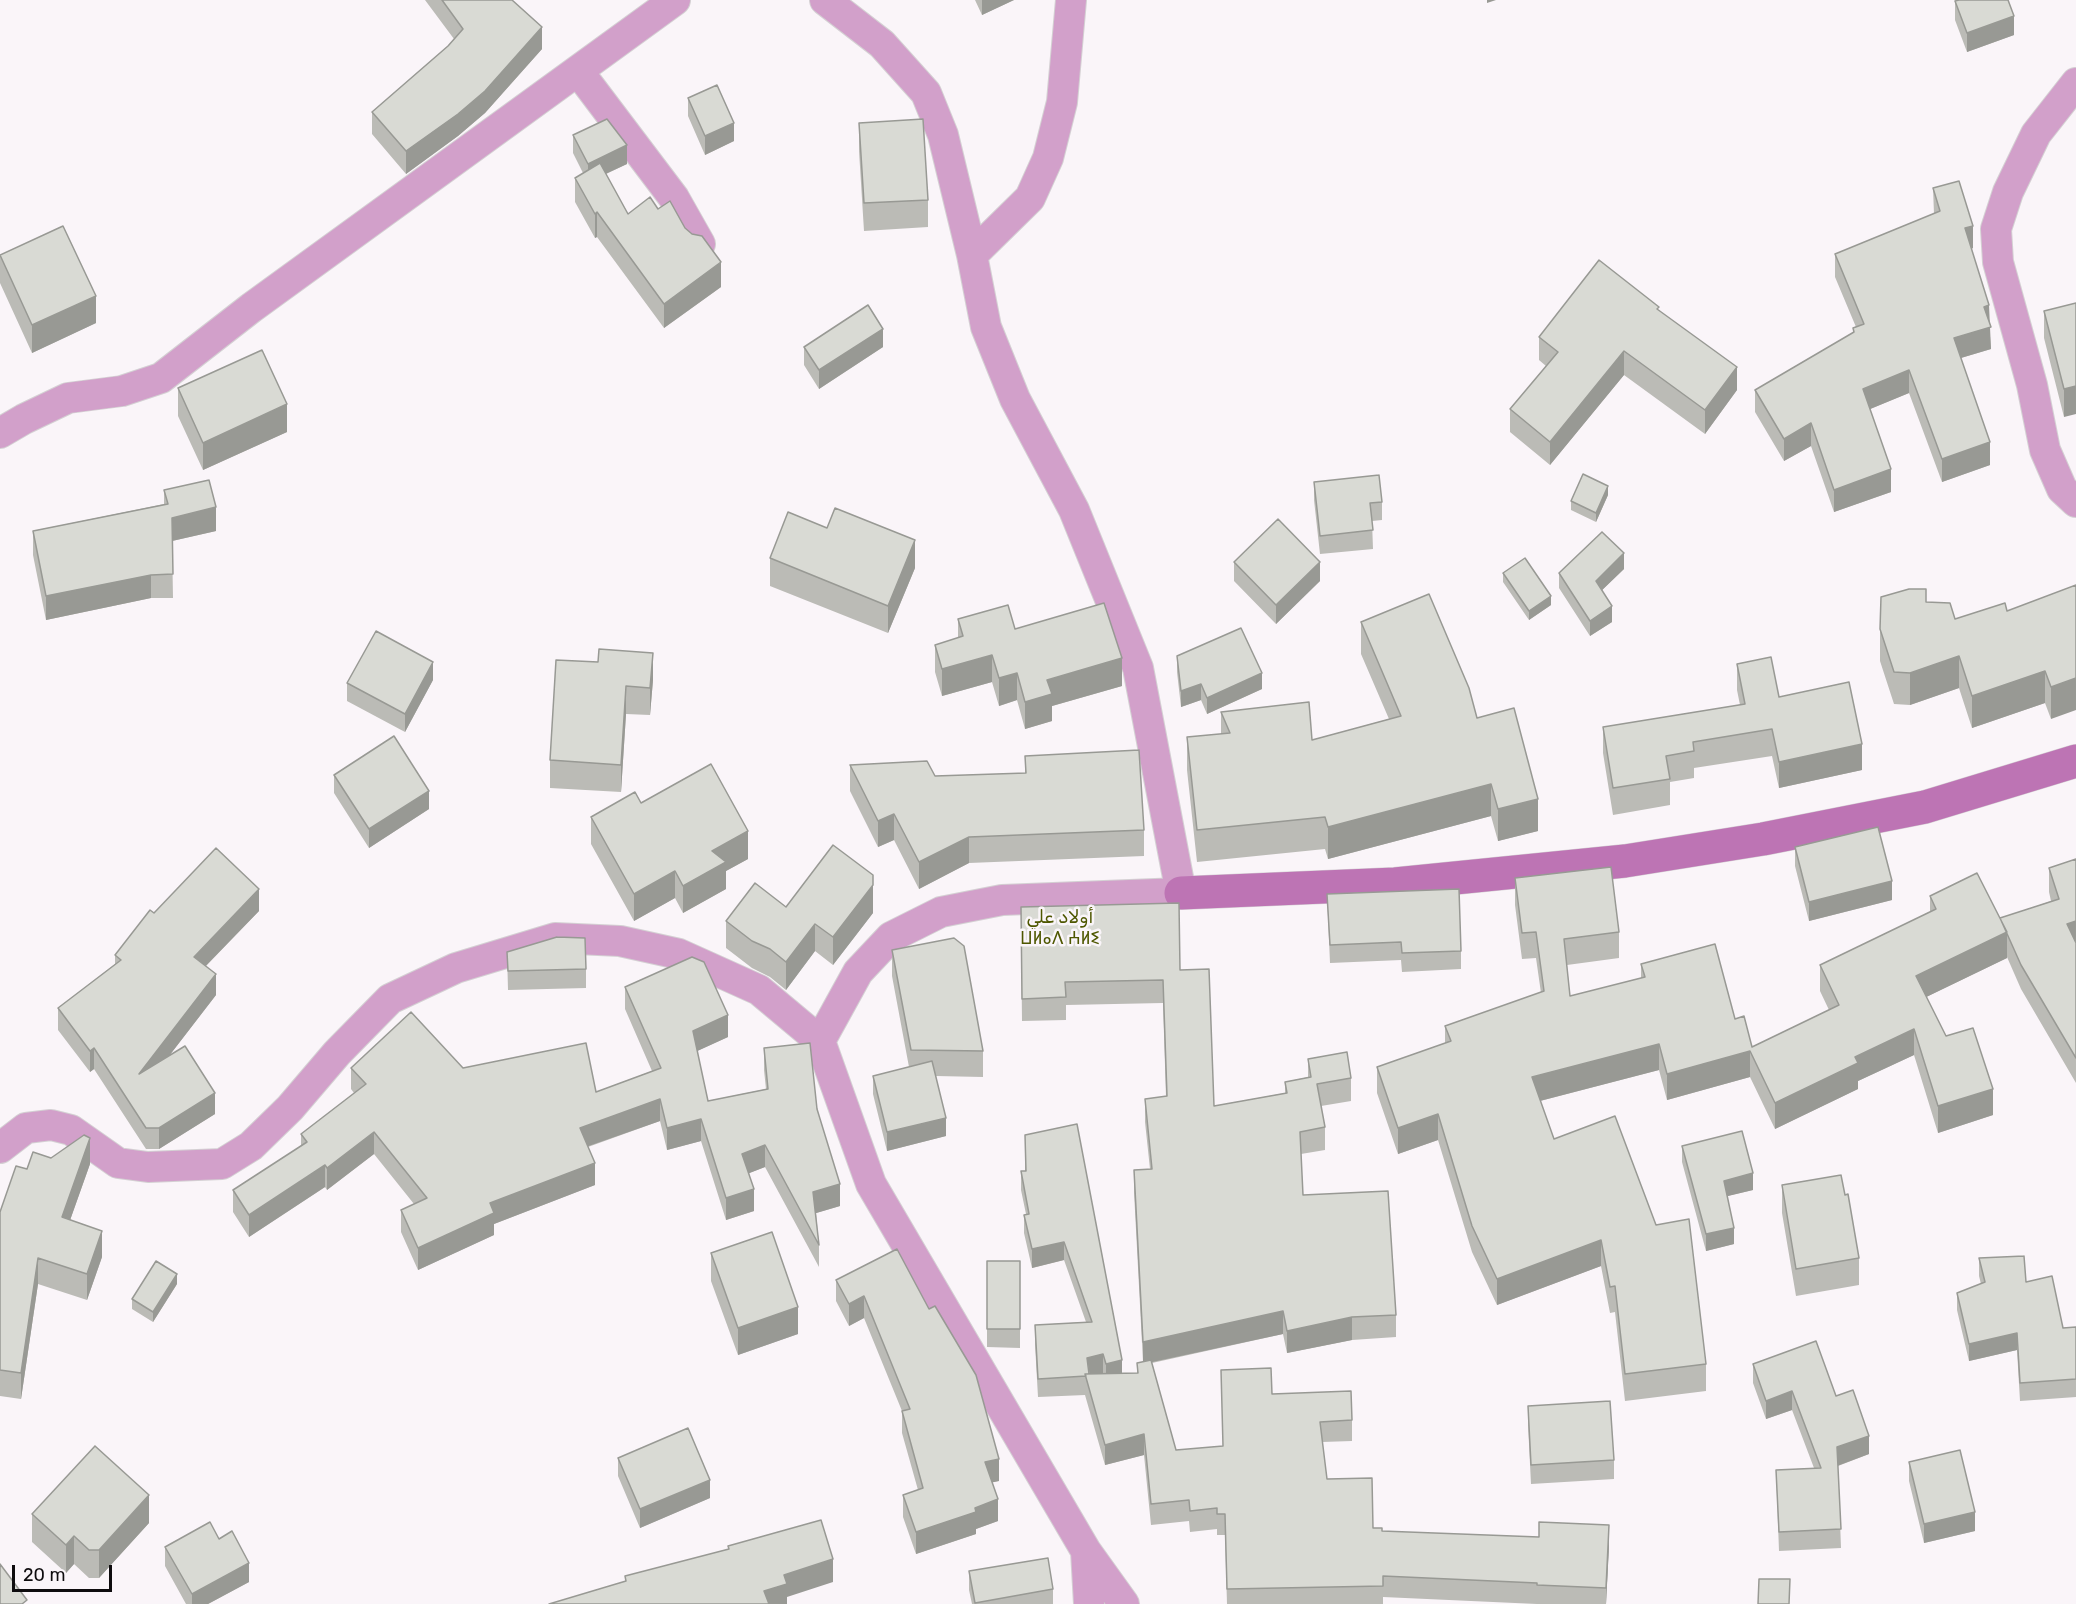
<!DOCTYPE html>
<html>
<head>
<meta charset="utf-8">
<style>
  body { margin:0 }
  #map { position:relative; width:2076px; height:1604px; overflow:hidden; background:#faf5f9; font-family:Rubik,sans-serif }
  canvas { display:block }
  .scale { position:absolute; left:12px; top:1565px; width:100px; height:27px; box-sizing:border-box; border:3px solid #0e0c0e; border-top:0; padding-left:8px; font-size:18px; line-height:21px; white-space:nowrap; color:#0e0c0e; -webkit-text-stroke:4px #faf5f9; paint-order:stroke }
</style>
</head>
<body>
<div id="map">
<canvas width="2076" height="1604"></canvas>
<div class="scale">20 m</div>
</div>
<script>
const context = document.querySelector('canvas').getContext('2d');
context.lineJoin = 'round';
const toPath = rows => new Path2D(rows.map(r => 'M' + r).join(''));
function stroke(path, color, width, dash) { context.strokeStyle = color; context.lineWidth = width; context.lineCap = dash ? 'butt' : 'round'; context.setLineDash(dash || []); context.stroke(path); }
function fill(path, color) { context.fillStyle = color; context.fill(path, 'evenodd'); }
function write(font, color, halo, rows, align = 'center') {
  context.font = font + ' Rubik,"Noto Naskh Arabic","Noto Sans Tifinagh",sans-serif'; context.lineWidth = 5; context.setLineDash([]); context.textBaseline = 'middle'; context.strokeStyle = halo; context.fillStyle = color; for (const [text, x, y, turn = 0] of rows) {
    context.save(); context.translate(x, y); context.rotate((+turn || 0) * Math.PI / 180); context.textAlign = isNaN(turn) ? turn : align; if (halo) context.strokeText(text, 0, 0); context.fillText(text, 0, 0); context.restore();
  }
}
const street = toPath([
  [825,0,882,44,926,93,943,135,972,255,986,327,1015,399,1074,510,1138,668,1181,893,1002,900,941,912,891,937,858,972,820,1041,871,1184,1086,1551,1124,1604],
  [578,71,674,198,700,244],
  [2076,83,2036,134,2008,192,1996,229,1998,262,2032,385,2045,450,2062,489,2076,502],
  [972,255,1030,198,1048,158,1062,102,1071,0],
  [0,433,24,419,68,398,122,391,161,378,251,308,675,0],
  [0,1148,26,1128,51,1125,71,1130,118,1163,148,1167,222,1164,251,1146,290,1108,337,1053,390,999,456,968,555,938,620,941,679,954,759,990,820,1041],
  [1086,1551,1089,1604]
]);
const secondary = toPath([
  [1181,893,1395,884,1625,861,1763,839,1925,807,2076,761]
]);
const wall = toPath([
  [425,0,512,0,542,49,485,113,458,136,406,174,372,134,372,112,448,46,454,39],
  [975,0,1014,0,982,15],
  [1955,1,2014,35,1967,52,1955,20],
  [688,98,734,141,705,155,688,116],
  [859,123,928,200,928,227,864,231,859,151],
  [573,135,627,164,606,174,628,214,658,209,685,228,721,287,664,328,597,237,595,238,575,202,575,178,583,173,573,153],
  [1933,188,1973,248,1971,249,1989,323,1991,349,1961,358,1990,465,1942,482,1909,393,1870,409,1891,492,1834,512,1811,446,1784,461,1755,412,1755,390,1853,333,1853,328,1856,327,1835,277,1835,254,1934,214],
  [0,255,96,323,32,353,0,283],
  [2076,303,2064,417,2044,338,2044,311],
  [1659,310,1737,390,1705,434,1624,375,1550,465,1510,432,1510,409,1546,366,1539,360,1539,337],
  [804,347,883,347,819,389,804,365],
  [178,388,287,432,203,470,178,416],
  [1314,482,1382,502,1382,520,1372,521,1373,549,1320,554,1314,500],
  [164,490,216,531,172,541,173,598,151,598,46,620,33,555,33,531,164,504],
  [1608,495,1596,522,1571,510,1571,501],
  [770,558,915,568,888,633,770,586],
  [1234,562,1320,581,1276,624,1234,581],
  [1624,569,1602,590,1612,622,1590,636,1559,588,1559,573],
  [1503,573,1551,605,1529,620,1503,582],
  [2076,585,2051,719,2045,703,1972,728,1959,688,1910,705,1894,704,1880,661,1880,629,1926,602,1955,619,2007,611],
  [958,619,1015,629,1122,686,1052,706,1052,721,1025,729,1017,700,999,706,992,682,942,696,935,672,935,645,958,638],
  [1361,622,1477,718,1538,831,1498,841,1491,816,1328,859,1325,849,1197,862,1187,770,1187,737,1221,734,1221,712,1312,740,1389,719,1361,654],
  [1177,656,1262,689,1207,714,1201,700,1181,707,1177,672],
  [598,662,653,680,650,715,626,714,621,792,550,788,550,760],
  [1737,664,1779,697,1862,770,1779,788,1772,756,1694,768,1694,778,1670,782,1670,805,1613,815,1603,753,1603,727,1740,705,1737,690],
  [433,680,405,732,347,701,347,683],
  [1025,756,1144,830,1144,856,969,863,919,889,894,840,878,847,850,791,850,765,935,776,1025,773],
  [334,775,429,809,369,848,334,793],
  [641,803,748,859,726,871,726,889,683,913,675,898,634,921,591,844,591,817],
  [1795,847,1892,900,1809,921,1795,866],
  [2076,853,2076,1083,2021,989,2007,957,2007,958,1926,997,1946,1036,1993,1115,1938,1133,1914,1055,1858,1081,1858,1089,1775,1129,1750,1077,1667,1100,1659,1070,1540,1101,1554,1139,1706,1364,1706,1391,1625,1401,1615,1312,1610,1313,1601,1266,1497,1305,1472,1252,1438,1140,1398,1154,1377,1093,1377,1067,1445,1043,1445,1026,1541,993,1536,958,1522,959,1515,905,1515,878,1619,932,1619,958,1567,965,1570,996,1641,978,1641,964,1735,1019,1752,1047,1829,1010,1820,991,1820,965,1930,913,1930,896,2000,919,2051,901,2049,892,2049,868,2076,859],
  [1327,894,1461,951,1461,969,1402,972,1401,960,1330,963],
  [786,907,873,913,833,965,815,951,786,990,770,977,752,968,726,948,726,921],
  [259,911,206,966,216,995,169,1056,215,1114,159,1149,146,1149,94,1069,90,1072,58,1030,58,1008,115,964,115,955,154,913],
  [1021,929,1180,970,1214,1106,1285,1093,1285,1082,1308,1077,1308,1059,1351,1078,1351,1101,1321,1106,1325,1127,1325,1150,1301,1154,1303,1195,1396,1315,1396,1337,1352,1340,1287,1353,1283,1334,1152,1363,1176,1450,1223,1446,1272,1394,1352,1420,1352,1441,1322,1442,1327,1479,1373,1528,1382,1531,1609,1546,1606,1604,1537,1604,1383,1597,1383,1604,1227,1604,1225,1535,1217,1535,1217,1529,1190,1532,1189,1521,1151,1525,1144,1455,1105,1465,1085,1395,1038,1397,1035,1344,1035,1325,1086,1322,1064,1260,1032,1268,1024,1233,1024,1215,1026,1214,1021,1190,1021,1171,1025,1171,1025,1135,1122,1373,1137,1373,1137,1363,1143,1362,1134,1192,1134,1170,1150,1169,1145,1122,1145,1099,1166,1097,1163,1003,1066,1005,1066,1020,1022,1021],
  [892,950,983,1051,983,1077,936,1076,946,1136,887,1151,873,1094,873,1076,909,1067,892,976],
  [507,952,586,969,586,988,508,990],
  [625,987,728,1037,697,1051,708,1101,766,1089,764,1070,764,1048,817,1109,840,1206,816,1213,819,1245,819,1267,765,1167,749,1173,754,1211,726,1220,701,1141,667,1150,660,1121,588,1147,595,1185,494,1224,494,1235,418,1270,401,1232,401,1210,414,1204,374,1154,327,1190,325,1187,249,1237,233,1212,233,1190,301,1146,301,1134,354,1093,351,1089,351,1068,463,1068,596,1092,652,1071,625,1009],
  [1682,1146,1753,1190,1727,1196,1734,1244,1706,1251,1682,1162],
  [51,1158,90,1164,70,1220,102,1257,87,1300,38,1284,21,1399,0,1396,0,1212,27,1169],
  [1782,1185,1845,1195,1859,1258,1859,1285,1796,1296,1782,1213],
  [897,1249,999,1481,992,1482,998,1521,976,1529,976,1534,916,1554,903,1517,903,1495,918,1490,902,1433,902,1411,864,1318,849,1326,836,1301,836,1280],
  [711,1253,798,1334,738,1355,711,1281],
  [1979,1258,2026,1282,2063,1328,2076,1327,2076,1397,2020,1401,2017,1350,1969,1361,1957,1310,1957,1293,1981,1284,1979,1276],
  [987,1261,1020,1261,1020,1348,987,1347],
  [177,1284,153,1322,132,1309,132,1299],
  [1753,1364,1836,1396,1869,1454,1838,1466,1841,1548,1779,1551,1776,1470,1814,1468,1792,1410,1766,1419,1753,1383],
  [1528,1406,1614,1460,1614,1479,1531,1484,1528,1424],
  [618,1458,710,1498,640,1528,618,1476],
  [1909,1462,1975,1531,1924,1543,1909,1481],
  [32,1514,149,1523,99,1578,89,1578,74,1564,66,1573,32,1542],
  [219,1539,249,1582,208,1604,186,1604,165,1566,165,1547],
  [969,1571,1053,1589,1053,1604,972,1604,969,1590]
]);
const shadedWall = toPath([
  [982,0,1014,0,982,15],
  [1487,0,1496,0,1487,3],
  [2014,16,2014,35,1967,52,1967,33],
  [542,27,542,49,485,113,458,136,406,174,406,151],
  [734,123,734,141,705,155,705,136],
  [627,145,627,164,588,182,588,164],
  [597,212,597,237,595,238,595,214],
  [1973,226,1973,248,1965,251,1965,228],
  [721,262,721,287,664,328,664,304],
  [96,296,96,323,32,353,32,325],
  [1989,305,1991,349,1954,360,1954,338,1984,307],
  [883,329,883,347,819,389,819,370],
  [1624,351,1624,375,1550,465,1550,442],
  [1737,367,1737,390,1705,434,1705,410],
  [1909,370,1909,393,1863,412,1863,389],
  [2076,386,2076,414,2064,417,2064,389],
  [287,404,287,432,203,470,203,443],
  [1811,423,1811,446,1784,461,1784,439],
  [1990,442,1990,465,1942,482,1942,459],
  [1891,469,1891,492,1834,512,1834,490],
  [1608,486,1608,495,1596,522,1596,513],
  [216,507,216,531,172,541,172,518],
  [915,540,915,568,888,633,888,606],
  [1624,553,1624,569,1596,596,1596,581],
  [1320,562,1320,581,1276,624,1276,605],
  [151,575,151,598,46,620,46,596],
  [1551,596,1551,605,1529,620,1529,611],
  [1612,606,1612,622,1590,636,1590,621],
  [653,653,653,680,650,715,650,688],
  [992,655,992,682,942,696,942,669],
  [1959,656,1959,688,1910,705,1910,673],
  [1122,658,1122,686,1052,706,1052,721,1025,729,1025,702,1047,680],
  [433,662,433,680,405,732,405,714],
  [2045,671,2045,703,1972,728,1972,696],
  [1017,673,1017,700,999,706,999,678],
  [1262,673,1262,689,1207,714,1207,698],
  [2076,678,2076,710,2051,719,2051,687],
  [1201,684,1201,700,1181,707,1181,691],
  [626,686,626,714,621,792,621,765],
  [1862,744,1862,770,1779,788,1779,762],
  [1491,784,1491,816,1328,859,1328,827],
  [429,791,429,809,369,848,369,829],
  [1538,799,1538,831,1498,841,1498,809],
  [894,814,894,840,878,847,878,821],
  [748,831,748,859,726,871,726,889,683,913,683,886,712,851],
  [969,837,969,863,919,889,919,862],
  [675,871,675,898,634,921,634,894],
  [1892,881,1892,900,1809,921,1809,902],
  [873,885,873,913,833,965,833,937],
  [259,889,259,911,194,978,194,957],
  [2076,921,2076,945,2067,924],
  [815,924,815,951,786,990,786,962],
  [2007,932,2007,958,1916,1002,1916,976],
  [216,974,216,995,139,1095,139,1074],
  [728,1015,728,1037,693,1053,693,1031],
  [1914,1029,1914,1055,1858,1081,1858,1089,1775,1129,1775,1103,1855,1057],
  [1659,1044,1659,1070,1532,1103,1532,1077],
  [94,1048,94,1069,90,1072,90,1051],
  [1750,1051,1750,1077,1667,1100,1667,1074],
  [1993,1089,1993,1115,1938,1133,1938,1106],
  [215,1093,215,1114,159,1149,159,1128],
  [660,1099,660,1121,580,1149,580,1128],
  [1438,1114,1438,1140,1398,1154,1398,1128],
  [946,1118,946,1136,887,1151,887,1132],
  [701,1119,701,1141,667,1150,667,1128],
  [374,1132,374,1154,327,1190,327,1168],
  [90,1138,90,1164,62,1243,62,1217],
  [765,1145,765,1167,742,1176,742,1154],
  [595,1163,595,1185,494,1224,494,1235,418,1270,418,1248,490,1203],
  [325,1165,325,1187,249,1237,249,1215],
  [1753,1173,1753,1190,1724,1197,1724,1181],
  [840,1184,840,1206,813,1214,813,1192],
  [754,1189,754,1211,726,1220,726,1198],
  [1734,1228,1734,1244,1706,1251,1706,1234],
  [102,1231,102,1257,87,1300,87,1274],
  [1601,1240,1601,1266,1497,1305,1497,1279],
  [1064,1242,1064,1260,1032,1268,1032,1249],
  [38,1258,38,1284,21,1399,21,1373],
  [177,1274,177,1284,153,1322,153,1312],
  [864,1296,864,1318,849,1326,849,1304],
  [798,1307,798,1334,738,1355,738,1328],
  [1283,1311,1283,1334,1143,1364,1143,1342],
  [1352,1317,1352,1340,1287,1353,1287,1331],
  [2017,1333,2017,1350,1969,1361,1969,1344],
  [1103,1354,1103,1373,1090,1376,1087,1358],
  [1122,1360,1122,1379,1106,1383,1106,1364],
  [1792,1391,1792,1410,1766,1419,1766,1401],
  [1144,1434,1144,1455,1105,1465,1105,1445],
  [1869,1436,1869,1454,1837,1466,1837,1447],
  [999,1459,999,1481,985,1484,985,1462],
  [710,1480,710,1498,640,1528,640,1509],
  [149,1495,149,1523,99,1578,99,1550],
  [998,1499,998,1521,976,1529,976,1534,916,1554,916,1532,975,1508],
  [1975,1512,1975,1531,1924,1543,1924,1524],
  [1609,1525,1609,1546,1606,1604,1606,1588],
  [74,1536,74,1564,66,1573,66,1545],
  [833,1559,833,1582,787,1597,787,1604,764,1604,764,1591,784,1575],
  [249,1563,249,1582,208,1604,192,1604,192,1594]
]);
const building = toPath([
  [442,0,512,0,542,27,485,91,458,114,406,151,372,112,448,46,463,29,442,0],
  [1959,0,2008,0,2014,16,1967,33,1955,1,1959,0],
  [717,85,734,123,705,136,688,98,717,85],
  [607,119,627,145,588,164,573,135,607,119],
  [923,119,928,200,864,203,859,123,923,119],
  [600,163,628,214,650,197,658,209,670,201,685,228,692,234,702,236,721,262,664,304,597,212,595,214,575,178,600,163],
  [1959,181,1973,226,1965,228,1989,305,1984,307,1991,327,1954,338,1990,442,1942,459,1909,370,1863,389,1891,469,1834,490,1811,423,1784,439,1755,390,1854,332,1853,328,1864,324,1835,254,1940,211,1933,188,1959,181],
  [63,226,96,296,32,325,0,255,63,226],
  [1599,260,1659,307,1657,309,1737,367,1705,410,1624,351,1550,442,1510,409,1558,352,1539,337,1599,260],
  [2076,303,2076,386,2064,389,2044,311,2076,303],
  [868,305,883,329,819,370,804,347,868,305],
  [262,350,287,404,203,443,178,388,262,350],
  [1583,474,1608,486,1596,513,1571,501,1583,474],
  [1379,475,1382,502,1370,503,1373,530,1320,536,1314,482,1379,475],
  [209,480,216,507,172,518,173,574,151,575,46,596,33,531,168,504,164,490,209,480],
  [835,508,915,540,888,606,770,558,788,512,827,528,835,508],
  [1278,519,1320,562,1276,605,1234,562,1278,519],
  [1602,532,1624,553,1596,581,1612,606,1590,621,1559,573,1602,532],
  [1525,558,1551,596,1529,611,1503,573,1525,558],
  [2076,585,2076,678,2051,687,2045,671,1972,696,1959,656,1910,673,1894,672,1880,629,1881,597,1909,589,1926,589,1926,602,1950,603,1955,619,2005,603,2007,611,2076,585],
  [1429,594,1469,688,1477,718,1514,708,1538,799,1498,809,1491,784,1328,827,1325,817,1197,830,1187,737,1230,733,1221,712,1309,702,1312,740,1401,716,1361,622,1429,594],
  [1104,603,1122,658,1047,680,1052,694,1025,702,1017,673,999,678,992,655,942,669,935,645,963,636,958,619,1008,605,1015,629,1104,603],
  [1241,628,1262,673,1207,698,1201,684,1181,691,1177,656,1241,628],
  [376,631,433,662,405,714,347,683,376,631],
  [599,649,653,653,650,688,626,686,621,765,550,760,556,660,598,662,599,649],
  [1771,657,1779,697,1849,682,1862,744,1779,762,1772,729,1693,742,1694,751,1666,756,1670,779,1613,788,1603,727,1745,704,1737,664,1771,657],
  [394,736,429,791,369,829,334,775,394,736],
  [1139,750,1144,830,969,837,919,862,894,814,878,821,850,765,927,761,935,776,1026,773,1025,756,1139,750],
  [711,764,748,831,712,851,726,862,683,886,675,871,634,894,591,817,635,792,641,803,711,764],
  [1878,827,1892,881,1809,902,1795,847,1878,827],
  [833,845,873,875,873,885,833,937,815,924,786,962,770,949,752,941,726,921,755,883,786,907,833,845],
  [216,848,259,889,194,957,216,974,139,1074,185,1046,215,1093,159,1128,146,1128,94,1048,90,1051,58,1008,121,960,115,955,150,910,154,913,216,848],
  [2076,859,2076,921,2067,924,2076,943,2076,1058,2021,965,2000,918,2059,899,2049,868,2076,859],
  [1611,867,1619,932,1564,939,1570,996,1645,977,1641,964,1715,944,1735,1019,1744,1016,1752,1047,1839,1005,1820,965,1936,909,1930,896,1977,873,2007,932,1916,976,1946,1036,1973,1028,1993,1089,1938,1106,1914,1029,1855,1057,1858,1063,1775,1103,1750,1051,1667,1074,1659,1044,1532,1077,1554,1139,1615,1116,1656,1225,1689,1219,1706,1364,1625,1374,1615,1286,1610,1287,1601,1240,1497,1279,1472,1226,1438,1114,1398,1128,1377,1067,1451,1041,1445,1026,1544,991,1536,932,1522,933,1515,878,1611,867],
  [1459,889,1461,951,1402,953,1401,942,1330,945,1327,894,1459,889],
  [1179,903,1180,970,1209,969,1214,1106,1287,1093,1285,1082,1311,1077,1308,1059,1347,1052,1351,1078,1317,1084,1325,1127,1300,1132,1303,1195,1388,1191,1396,1315,1352,1317,1287,1331,1283,1311,1143,1342,1134,1170,1152,1169,1145,1099,1167,1096,1163,980,1065,982,1066,997,1022,999,1021,907,1179,903],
  [557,937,585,938,586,969,508,971,507,952,557,937],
  [954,938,964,946,983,1051,911,1050,892,950,954,938],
  [692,957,704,962,728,1015,693,1031,708,1101,768,1089,764,1048,810,1043,817,1109,840,1184,813,1192,819,1245,765,1145,742,1154,754,1189,726,1198,701,1119,667,1128,660,1099,580,1128,595,1163,490,1203,494,1213,418,1248,401,1210,427,1198,374,1132,327,1168,325,1165,249,1215,233,1190,307,1142,301,1134,366,1084,351,1068,411,1012,463,1068,586,1043,596,1092,661,1068,625,987,692,957],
  [932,1061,946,1118,887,1132,873,1076,932,1061],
  [1077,1124,1122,1360,1106,1364,1103,1354,1087,1358,1089,1374,1085,1374,1086,1376,1038,1379,1035,1325,1092,1322,1064,1242,1032,1249,1024,1215,1029,1214,1021,1171,1026,1171,1025,1135,1077,1124],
  [1742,1131,1753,1173,1724,1181,1734,1228,1706,1234,1682,1146,1742,1131],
  [84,1135,90,1138,62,1217,102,1231,87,1274,38,1258,21,1373,0,1370,0,1212,16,1166,27,1169,33,1152,51,1158,84,1135],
  [1841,1175,1845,1195,1848,1194,1859,1258,1796,1269,1782,1185,1841,1175],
  [772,1232,798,1307,738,1328,711,1253,772,1232],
  [897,1249,929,1309,935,1306,976,1375,999,1459,985,1462,998,1499,975,1508,976,1512,916,1532,903,1495,923,1488,902,1411,910,1409,864,1296,849,1304,836,1280,897,1249],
  [2024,1256,2026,1282,2052,1276,2063,1328,2076,1327,2076,1379,2020,1383,2017,1333,1969,1344,1957,1293,1985,1282,1979,1258,2024,1256],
  [156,1261,177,1274,153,1312,132,1299,156,1261],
  [987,1261,1020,1261,1020,1329,987,1329,987,1261],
  [1816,1341,1836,1396,1853,1390,1869,1436,1837,1447,1841,1529,1779,1532,1776,1470,1821,1468,1792,1391,1766,1401,1753,1364,1816,1341],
  [1151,1360,1176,1450,1223,1446,1221,1370,1271,1368,1272,1394,1351,1391,1352,1420,1320,1422,1327,1479,1372,1478,1373,1528,1382,1528,1382,1531,1539,1537,1539,1522,1609,1525,1606,1588,1537,1585,1537,1583,1383,1576,1383,1586,1227,1589,1225,1514,1217,1514,1217,1508,1190,1511,1189,1500,1151,1504,1144,1434,1105,1445,1085,1374,1138,1373,1137,1363,1151,1360],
  [1610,1401,1614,1460,1531,1465,1528,1406,1610,1401],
  [688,1428,710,1480,640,1509,618,1458,688,1428],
  [95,1446,149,1495,99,1550,89,1550,74,1536,66,1545,32,1514,95,1446],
  [1960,1450,1975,1512,1924,1524,1909,1462,1960,1450],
  [821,1520,833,1559,784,1575,787,1584,764,1591,769,1604,549,1604,626,1581,625,1576,729,1549,728,1546,821,1520],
  [210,1522,219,1539,232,1531,249,1563,192,1594,165,1547,210,1522],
  [1048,1558,1053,1589,975,1603,969,1571,1048,1558],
  [0,1564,27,1600,22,1604,0,1604,0,1564],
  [1759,1579,1790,1579,1789,1604,1758,1604,1759,1579]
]);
const quarterNames = [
  ["أولاد علي",1060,918],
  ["ⵡⵍⴰⴷ ⵄⵍⵉ",1060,939]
];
stroke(street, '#d4d0d3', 32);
stroke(secondary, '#d4d0d3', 34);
stroke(street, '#d2a0ca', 30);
stroke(secondary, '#bd74b4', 33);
fill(wall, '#bbbbb6');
fill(shadedWall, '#989994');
fill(building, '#d9dad4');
stroke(building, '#989994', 1.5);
write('18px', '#4e5700', '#faf5f9', quarterNames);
</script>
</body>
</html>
